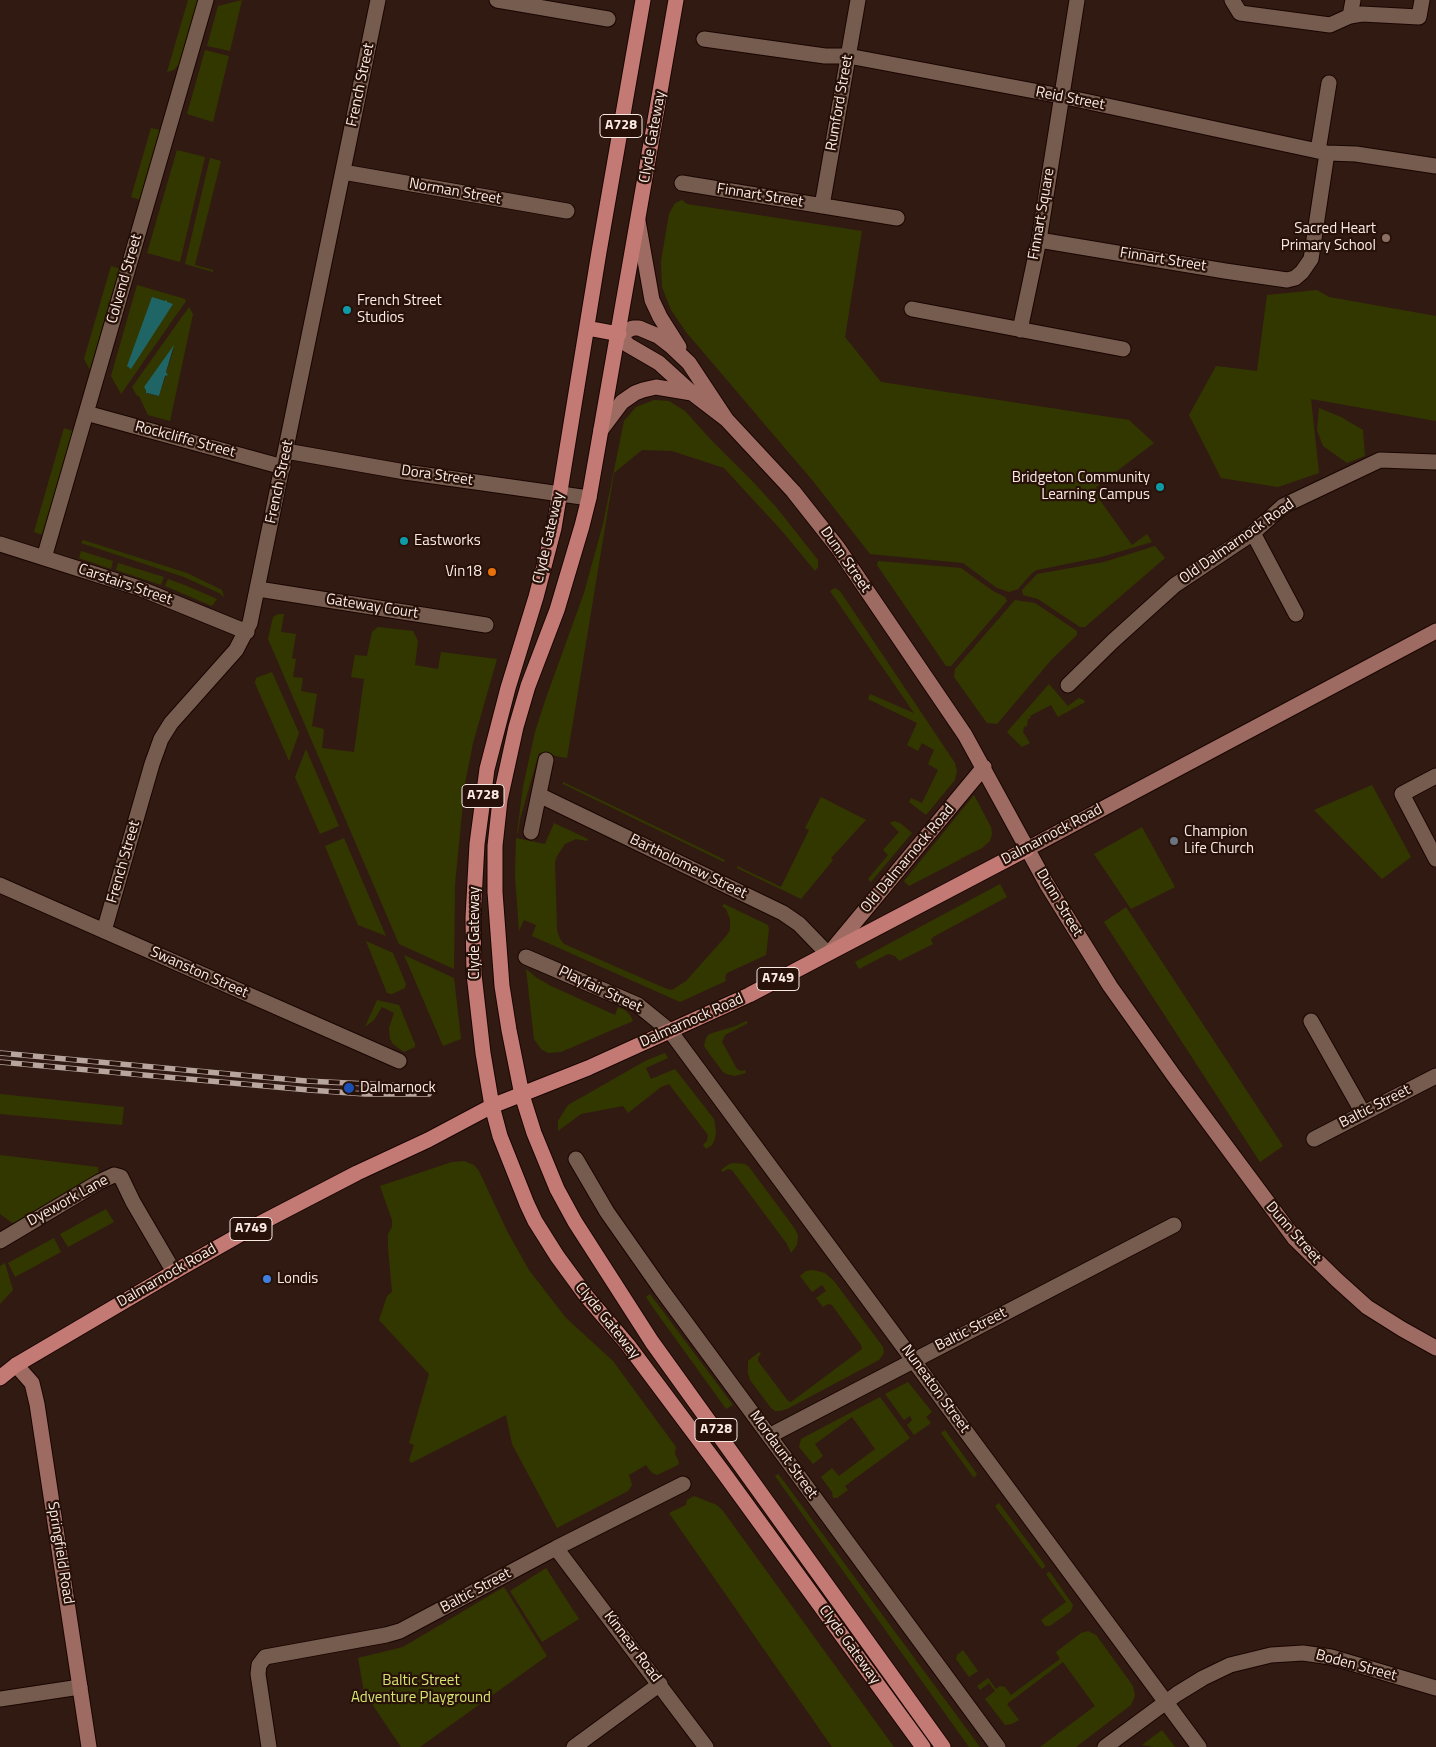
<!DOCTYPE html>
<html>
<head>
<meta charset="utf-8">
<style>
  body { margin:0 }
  canvas { display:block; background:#311a11 }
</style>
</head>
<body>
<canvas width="1436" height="1747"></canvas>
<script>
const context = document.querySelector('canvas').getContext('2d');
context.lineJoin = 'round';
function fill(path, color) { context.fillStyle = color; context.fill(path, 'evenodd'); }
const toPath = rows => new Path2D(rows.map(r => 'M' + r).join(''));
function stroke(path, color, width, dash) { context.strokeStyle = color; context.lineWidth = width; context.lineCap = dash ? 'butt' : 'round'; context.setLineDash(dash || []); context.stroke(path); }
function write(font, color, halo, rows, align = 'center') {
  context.font = font + ' "Titillium Web",sans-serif'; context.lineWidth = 4.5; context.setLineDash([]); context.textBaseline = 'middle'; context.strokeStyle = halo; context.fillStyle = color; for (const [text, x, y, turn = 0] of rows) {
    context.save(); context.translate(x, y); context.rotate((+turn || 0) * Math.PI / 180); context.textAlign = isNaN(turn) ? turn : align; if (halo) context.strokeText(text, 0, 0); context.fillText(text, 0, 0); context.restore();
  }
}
const green = toPath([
  [188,0,198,0,180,63,174,70,167,72],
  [242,0,230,51,207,46,218,6],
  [205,50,229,56,213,122,187,114],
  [151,128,160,130,140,200,131,197],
  [177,150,205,157,180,262,147,253],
  [210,158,221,161,195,265,213,270,213,272,185,264],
  [682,200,687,204,862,231,845,337,881,382,1129,420,1154,443,1096,487,1099,499,1132,545,1147,534,1152,542,1101,557,1037,570,1032,573,1018,589,1009,592,997,588,963,563,870,554,813,481,686,332,671,310,662,287,661,261,669,214,675,203],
  [111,266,120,269,90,370,84,359],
  [137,285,185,299,186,301,121,394,111,376],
  [1317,290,1329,297,1436,316,1436,421,1311,399,1319,473,1278,487,1221,478,1189,415,1216,366,1257,371,1267,295],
  [189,307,193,314,170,421,148,415,139,396,137,396,132,387],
  [174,348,166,373,168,375,166,375,159,396,145,393],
  [654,400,669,401,685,411,712,441,755,484,776,507,818,560,818,567,815,571,782,531,724,468,672,451,642,450,614,473,567,758,539,753,520,819,518,833,517,833,523,787,535,732,546,698,584,593,603,524,624,421,636,407],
  [1319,408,1341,417,1363,430,1365,456,1347,463,1323,446,1317,430],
  [64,428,73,431,43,535,34,532],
  [83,540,187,573,222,590,224,597,219,593,184,577,81,543],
  [1155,546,1165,558,1085,627,1080,627,1038,599,1023,595,1022,590,1037,574,1104,562],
  [81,551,113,561,111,569,79,558],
  [878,561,961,568,993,591,1005,597,1007,601,951,666,946,666,877,565],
  [118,563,164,577,161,585,116,570],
  [168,579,187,586,217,599,212,606,165,586],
  [835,588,840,591,955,763,957,771,955,780,926,815,909,802,911,798,922,803,938,770,928,764,934,750,922,743,918,751,907,745,917,723,868,699,870,694,914,713,830,591],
  [1015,600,1035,603,1077,631,1077,635,1052,659,997,724,987,723,954,677,955,669],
  [278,614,284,614,281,632,296,634,292,658,296,659,293,677,303,678,301,691,317,694,312,726,324,729,322,748,354,752,364,679,351,677,355,655,367,656,372,632,378,627,413,631,418,641,415,665,438,669,441,652,497,659,473,743,465,783,455,884,454,969,399,944,268,639,273,617],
  [272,672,299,733,289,761,255,683,256,678],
  [1049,684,1068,706,1079,698,1084,700,1085,702,1058,717,1051,705,1030,716,1031,718,1028,719,1027,726,1024,727,1023,732,1030,743,1022,747,1007,732],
  [306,749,339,826,320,834,295,777],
  [563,782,628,813,725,860,724,862,563,784],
  [1372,785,1411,857,1382,879,1314,810],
  [974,795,991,827,992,834,990,841,982,848,962,858,961,857,961,859,909,886,904,881],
  [821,797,866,820,831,858,833,860,801,899,737,868,737,866,781,887,809,830,805,828],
  [894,821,900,823,912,833,871,882,868,879,888,855,883,850,899,832,890,823],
  [554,823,588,839,587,841,576,839,565,844,557,856,555,862,557,930,560,939,564,944,667,989,672,990,686,981,727,935,730,930,730,919,726,909,722,906,724,904,768,925,769,929,766,955,727,973,725,978,726,981,680,1002,532,936,536,925,524,920,519,931,515,876,516,838,545,844],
  [1142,827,1175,887,1131,909,1094,854],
  [344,838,386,936,358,925,325,846],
  [1000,884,1007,897,933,937,931,940,933,944,899,961,895,956,888,954,859,969,855,962],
  [1126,907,1283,1146,1260,1162,1104,922],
  [366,941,393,953,406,984,405,988,392,994,387,993],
  [404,955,454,978,461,1039,443,1046],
  [526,969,537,978,551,986,615,1015,618,1007,625,1010,630,1015,633,1021,561,1052,548,1053,541,1049,534,1039],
  [377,1000,399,1005,415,1044,415,1047,404,1052,393,1044,390,1039,389,1028,394,1013,382,1007,374,1020,365,1027],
  [746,1021,748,1023,725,1035,722,1042,737,1069,741,1071,745,1070,746,1073,735,1076,726,1074,723,1072,706,1049,704,1046,706,1038,709,1034,736,1026],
  [665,1053,668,1058,646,1068,651,1079,675,1069,714,1119,716,1131,715,1139,712,1145,706,1149,703,1145,707,1141,708,1135,669,1084,661,1087,628,1113,623,1106,581,1114,558,1131,558,1121,568,1105,647,1060],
  [0,1094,124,1107,122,1125,0,1114],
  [0,1155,98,1167,99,1182,19,1228,0,1214],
  [464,1161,474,1165,479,1171,508,1233,529,1270,566,1318,613,1361,676,1447,675,1454,679,1462,678,1465,657,1475,652,1473,646,1465,629,1475,632,1485,628,1491,557,1528,512,1444,506,1415,411,1463,409,1460,414,1445,409,1443,429,1374,379,1320,387,1296,392,1292,388,1247,388,1234,392,1227,392,1220,380,1186,452,1162],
  [734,1163,745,1164,749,1167,795,1229,798,1235,797,1245,791,1253,787,1244,732,1170,728,1169,723,1172,721,1170,729,1164],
  [106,1209,114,1222,68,1247,60,1234],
  [54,1238,61,1252,15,1277,8,1263],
  [5,1263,13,1290,0,1304,0,1266],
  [813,1270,825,1273,834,1281,883,1347,884,1353,879,1360,787,1409,780,1411,775,1411,771,1408,750,1380,748,1373,748,1361,759,1352,761,1354,758,1357,758,1361,788,1401,791,1402,862,1349,861,1345,832,1305,828,1304,823,1307,816,1298,826,1291,822,1285,812,1292,800,1276,806,1271],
  [650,1294,733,1405,726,1409,652,1306,646,1297],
  [908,1382,932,1412,926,1417,931,1423,914,1435,907,1425,912,1420,910,1416,904,1420,885,1394],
  [880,1397,910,1438,845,1486,848,1490,837,1498,833,1498,832,1492,821,1477,832,1468,839,1476,875,1449,852,1417,815,1444,823,1456,813,1464,799,1447,801,1439],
  [945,1430,977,1474,974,1478,941,1433],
  [778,1474,785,1483,980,1747,969,1747,775,1476],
  [694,1496,717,1505,723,1511,894,1747,832,1747,669,1513,686,1505,687,1500],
  [999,1503,1045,1565,1045,1567,1042,1569,995,1506],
  [546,1568,579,1619,542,1642,510,1591],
  [1048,1572,1050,1572,1073,1605,1071,1611,1050,1626,1045,1626,1041,1620,1066,1602,1046,1574],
  [504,1587,547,1656,420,1747,401,1747,364,1692,358,1658,403,1647],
  [1088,1631,1096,1635,1133,1686,1135,1696,1131,1705,1076,1747,1040,1747,1095,1706,1063,1662,1007,1704,1019,1720,1012,1724,1005,1725,985,1699,995,1691,989,1683,980,1690,977,1686,988,1678,996,1689,1000,1686,1005,1687,1011,1695,1060,1659,1056,1652,1081,1633],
  [963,1650,978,1671,969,1677,956,1659,957,1655],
  [1162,1730,1175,1747,1154,1747,1142,1745]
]);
const water = toPath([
  [152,297,165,301,167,300,167,302,173,304,131,369,127,366],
  [174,345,166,372,168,375,165,376,159,396,147,393,146,394,146,390,144,387]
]);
const street = toPath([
  [497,0,608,19],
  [1232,0,1240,13,1330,25,1350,16,1362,14,1419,17,1422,0],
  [1350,16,1353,0],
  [704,39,825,56,848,56,1061,96,1327,153,1356,154,1436,166],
  [1318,151,1329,83],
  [343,172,567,211],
  [682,183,897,218],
  [822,206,858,0],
  [1039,240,1225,271,1287,280,1295,278,1302,272,1311,259,1327,153],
  [912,309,1123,349],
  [1020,330,1039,240,1077,0],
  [86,413,283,467],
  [286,451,405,472,589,498],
  [1253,533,1296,614],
  [0,544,139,588,247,632],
  [44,558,206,0],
  [258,589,486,625],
  [1068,685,1113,641,1175,585,1253,533,1283,506,1380,460,1436,462],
  [1436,776,1402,794,1436,859],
  [539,795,783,913,799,924,827,953],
  [531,832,546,760],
  [0,885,399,1061],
  [104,931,152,764,161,739,171,723,236,650,250,623,378,0],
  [526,957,638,1005,670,1031,1199,1747],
  [1311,1021,1363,1113],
  [1314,1139,1436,1076],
  [576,1159,607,1212,661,1289,998,1747],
  [0,1241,99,1182,114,1175,121,1177,133,1202,174,1272],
  [769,1436,1174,1225],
  [556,1548,706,1747],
  [0,1699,80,1687],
  [269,1747,258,1674,259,1665,265,1657,386,1635,400,1631,556,1548,683,1484],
  [574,1747,660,1684],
  [1105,1747,1177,1694,1203,1678,1230,1665,1271,1655,1303,1653,1331,1657,1436,1688]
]);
const secondary = toPath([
  [638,221,652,300,660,317,679,347],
  [726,419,689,363,671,346,658,336,639,328,633,328,619,334,628,345,659,363,692,393,726,419,793,491,838,548,965,735,1046,883,1110,986,1174,1076,1295,1239,1337,1280,1367,1307,1402,1329,1436,1348],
  [601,430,622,402,635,393,643,390,656,387,692,393],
  [1027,849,1436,631],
  [831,951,984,767],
  [16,1365,32,1383,37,1404,89,1747]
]);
const primary = toPath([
  [643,0,599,252,554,528,536,597,508,688,487,769,477,844,473,918,474,974,483,1053,492,1106,500,1136,527,1204,535,1221,557,1256,587,1297,628,1345,723,1472,923,1747],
  [676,0,589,498,582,526,557,610,528,686,516,727,500,800,495,846,495,892,502,986,509,1030,522,1095,534,1133,557,1189,575,1222,652,1342,943,1747],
  [587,328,619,334],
  [0,1378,16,1365,174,1272,257,1225,357,1173,428,1140,492,1106,588,1068,749,995,1027,849]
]);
const rail = toPath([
  [0,1053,306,1081,411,1086],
  [0,1062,309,1090,365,1094,429,1094]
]);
const markers = [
  [1386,238,5,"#8d6e63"],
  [347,310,5,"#0f9aa8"],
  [1160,487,5,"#0f9aa8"],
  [404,541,5,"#0f9aa8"],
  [492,572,5,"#e8710a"],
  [1174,841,5,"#6b7280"],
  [349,1088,6,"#1a4fb4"],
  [267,1279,5,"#3f7fe0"]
];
const shields = [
  [621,126,42],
  [483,796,42],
  [778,979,42],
  [251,1229,42],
  [716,1430,42]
];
const shieldNames = [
  ["A728",621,126],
  ["A728",483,796],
  ["A749",778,979],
  ["A749",251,1229],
  ["A728",716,1430]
];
const streetNames = [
  ["French Street",361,85,-78],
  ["Reid Street",1070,99,11],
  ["Rumford Street",840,103,-80],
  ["Clyde Gateway",653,137,-80],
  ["Norman Street",455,192,10],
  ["Finnart Street",760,196,9],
  ["Finnart Square",1042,214,-80],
  ["Finnart Street",1163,260,9],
  ["Colvend Street",125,279,-74],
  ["Rockcliffe Street",185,440,15],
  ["Dora Street",437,476,8],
  ["French Street",280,482,-78],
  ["Clyde Gateway",549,538,-77],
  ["Old Dalmarnock Road",1237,542,-35],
  ["Dunn Street",845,560,55],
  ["Carstairs Street",125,585,19],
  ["Gateway Court",372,607,9],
  ["Dalmarnock Road",1052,835,-28],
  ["Old Dalmarnock Road",908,859,-50],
  ["French Street",124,862,-74],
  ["Bartholomew Street",688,867,26],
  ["Dunn Street",1059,903,59],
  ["Clyde Gateway",475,933,-90],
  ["Swanston Street",199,973,24],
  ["Playfair Street",600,990,25],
  ["Dalmarnock Road",692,1021,-24],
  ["Baltic Street",1375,1107,-27],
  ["Dyework Lane",68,1201,-29],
  ["Dunn Street",1293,1233,49],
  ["Dalmarnock Road",167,1276,-30],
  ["Clyde Gateway",607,1321,51],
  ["Baltic Street",971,1330,-27],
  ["Nuneaton Street",935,1389,54],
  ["Mordaunt Street",783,1455,54],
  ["Springfield Road",60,1553,81],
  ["Baltic Street",476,1591,-28],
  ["Clyde Gateway",849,1645,54],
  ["Kinnear Road",632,1647,53],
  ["Boden Street",1356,1666,15]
];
const poiNames = [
  ["Sacred Heart",1376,229,"right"],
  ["Primary School",1376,246,"right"],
  ["French Street",357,301],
  ["Studios",357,318],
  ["Bridgeton Community",1150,478,"right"],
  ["Learning Campus",1150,495,"right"],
  ["Eastworks",414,541],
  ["Vin18",482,572,"right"],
  ["Champion",1184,832],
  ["Life Church",1184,849],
  ["Dalmarnock",360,1088],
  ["Londis",277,1279]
];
const parkNames = [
  ["Baltic Street",421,1681],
  ["Adventure Playground",421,1698]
];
fill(green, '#323700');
fill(water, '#1f6565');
stroke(street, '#180501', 17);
stroke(secondary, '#180501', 17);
stroke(primary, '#180501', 17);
stroke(street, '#765b4f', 15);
stroke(secondary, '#9d6b62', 15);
stroke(primary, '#c37a75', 15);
stroke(rail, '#b8a69e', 5.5);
stroke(rail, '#271108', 4, [11]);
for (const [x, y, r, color] of markers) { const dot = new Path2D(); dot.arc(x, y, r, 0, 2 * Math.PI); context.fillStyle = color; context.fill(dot); stroke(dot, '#271108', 2); }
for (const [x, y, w] of shields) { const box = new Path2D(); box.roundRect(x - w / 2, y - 11.5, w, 23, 4); context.fillStyle = '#271108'; context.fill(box); stroke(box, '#faeae3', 1); }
write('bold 14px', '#faeae3', null, shieldNames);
write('15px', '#faeae3', '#271108', streetNames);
write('15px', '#faeae3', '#271108', poiNames, 'left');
write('15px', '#d5e571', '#271108', parkNames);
</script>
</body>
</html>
